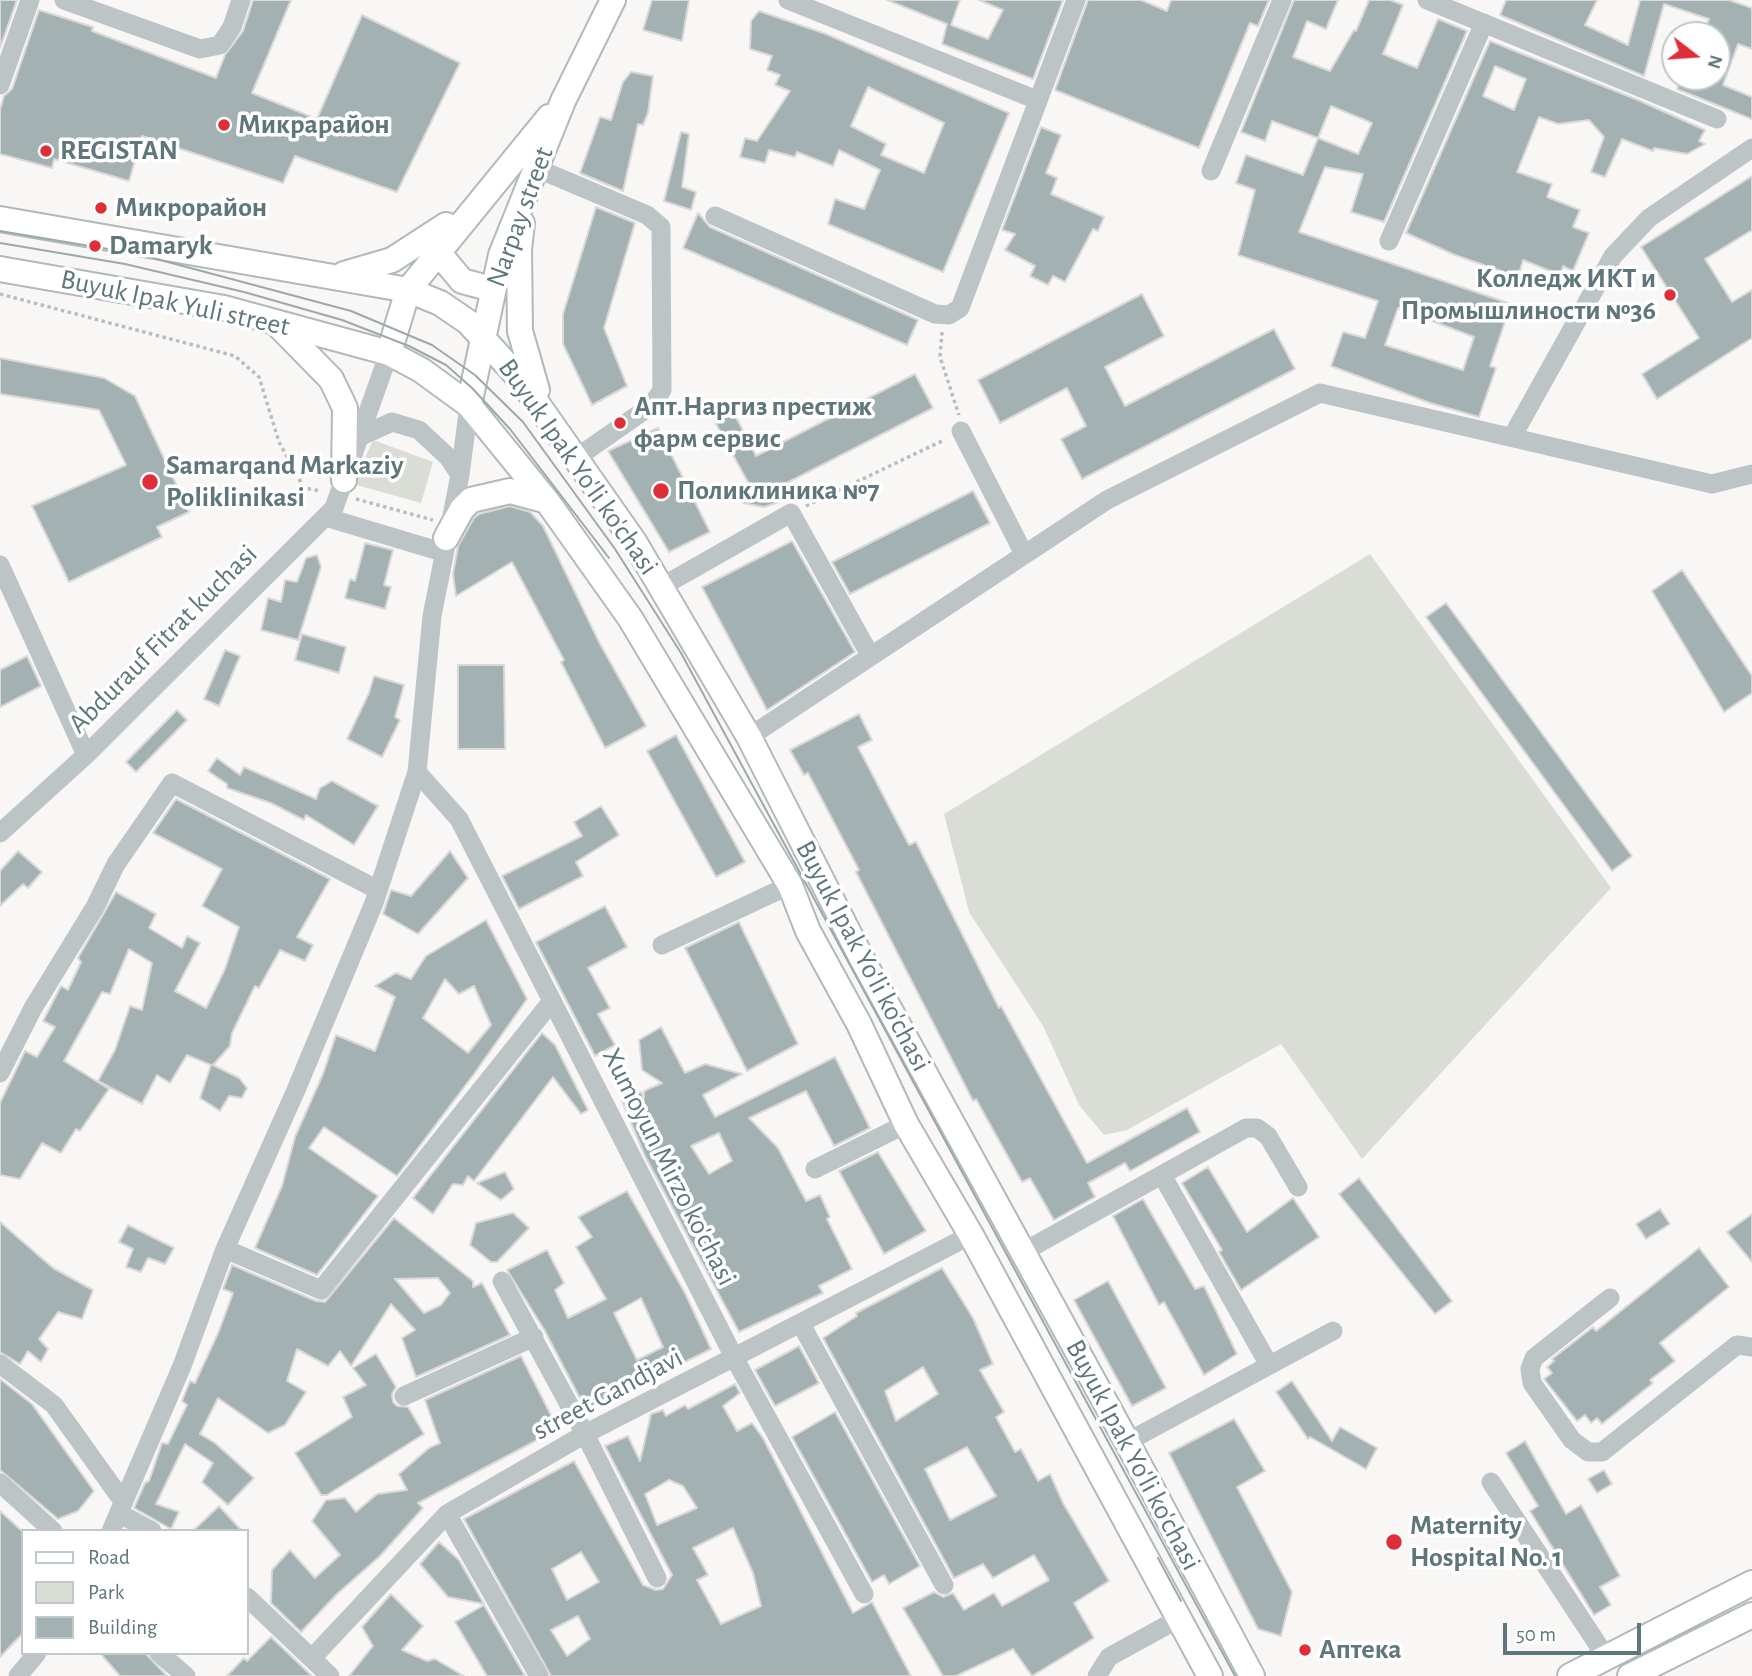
<!DOCTYPE html>
<html>
<head>
<meta charset="utf-8">
<style>
  body { margin:0 }
  #map { position:relative; width:1752px; height:1676px; overflow:hidden; background:#f8f7f5; font-family:"Alegreya Sans",sans-serif }
  canvas { display:block }
  .legend { position:absolute; left:21px; top:1529px; width:228px; height:126px; box-sizing:border-box; background:#fff; border:2px solid #bfc8ca; margin:0; padding:9px 12px; list-style:none; font-size:21px; color:#5f767a }
  .legend li { display:flex; align-items:center; gap:14px; height:35px }
  .legend b { width:35px; border:2px solid #bfc8ca }
  .north { position:absolute; left:1661px; top:21px; width:70px; height:70px; box-sizing:border-box; background:#fff; border:2px solid #bfc8ca; border-radius:50%; rotate:107deg; font-size:19px; font-weight:700; line-height:28px; text-align:center; color:#5f767a }
  .north::after { content:''; display:block; margin:auto; width:24px; height:32px; background:#df2e37; clip-path:polygon(50% 0,100% 100%,50% 72%,0 100%) }
  .scale { position:absolute; left:1503px; top:1623px; width:138px; height:32px; box-sizing:border-box; border:4px solid #5f767a; border-top:0; padding-left:9px; font-size:21px; line-height:24px; white-space:nowrap; color:#5f767a; -webkit-text-stroke:5px #fff; paint-order:stroke }
</style>
</head>
<body>
<div id="map">
<canvas width="1752" height="1676"></canvas>
<ul class="legend">
<li><b style="height:9px;background:#fff"></b>Road</li>
<li><b style="height:19px;background:#daddd5"></b>Park</li>
<li><b style="height:19px;background:#a4b1b3"></b>Building</li>
</ul>
<div class="north">N</div>
<div class="scale">50 m</div>
</div>
<script>
const context = document.querySelector('canvas').getContext('2d');
context.lineJoin = 'round';
function fill(path, color) { context.fillStyle = color; context.fill(path, 'evenodd'); }
const toPath = rows => new Path2D(rows.map(r => 'M' + r).join(''));
function stroke(path, color, width, dash) { context.strokeStyle = color; context.lineWidth = width; context.lineCap = dash ? 'butt' : 'round'; context.setLineDash(dash || []); context.stroke(path); }
function write(font, color, halo, rows, align = 'center') {
  context.font = font + ' "Alegreya Sans",sans-serif'; context.lineWidth = 7; context.setLineDash([]); context.textBaseline = 'middle'; context.strokeStyle = halo; context.fillStyle = color; for (const [text, x, y, turn = 0] of rows) {
    context.save(); context.translate(x, y); context.rotate((+turn || 0) * Math.PI / 180); context.textAlign = isNaN(turn) ? turn : align; if (halo) context.strokeText(text, 0, 0); context.fillText(text, 0, 0); context.restore();
  }
}
const green = toPath([
  [373,440,433,462,421,503,353,484],
  [1370,554,1611,888,1362,1159,1281,1044,1127,1130,1104,1135,1079,1105,1043,1026,969,912,944,814]
]);
const building = toPath([
  [0,0,17,0,0,48,0,0],
  [253,0,291,0,252,93,317,119,362,15,460,63,397,192,295,156,283,183,142,136,129,181,54,159,52,168,0,154,0,110,4,96,12,89,39,10,93,27,92,31,216,78,225,55,243,31,253,0],
  [652,0,689,0,682,41,643,30,652,0],
  [887,0,960,0,951,25,988,39,1003,10,979,0,1063,0,1033,79,942,44,947,24,887,0],
  [1088,0,1141,0,1167,11,1171,0,1269,0,1258,26,1250,23,1199,148,1055,90,1088,0],
  [1294,0,1338,0,1326,29,1307,21,1293,57,1330,71,1354,30,1356,31,1369,0,1390,0,1403,5,1383,54,1417,68,1438,19,1467,31,1384,222,1351,212,1363,174,1325,167,1299,232,1511,304,1490,366,1496,368,1479,417,1430,403,1331,366,1343,332,1365,338,1378,301,1238,255,1255,190,1236,183,1246,155,1303,175,1318,138,1358,154,1372,123,1331,106,1318,138,1272,121,1265,141,1241,132,1294,0],
  [1398,308,1474,337,1463,370,1385,345,1398,308],
  [1506,0,1597,0,1585,25,1628,45,1640,0,1729,0,1752,8,1752,49,1738,44,1723,85,1752,97,1752,119,1677,89,1681,77,1717,77,1717,35,1702,35,1709,19,1664,4,1644,76,1500,15,1506,0],
  [759,11,826,34,1009,113,943,272,828,224,835,199,864,209,880,170,839,150,833,166,797,152,795,157,769,150,765,163,740,157,745,138,757,141,790,91,775,85,780,75,767,70,772,56,750,49,751,21,759,11],
  [868,87,944,123,924,173,881,155,886,144,851,126,868,87],
  [1490,41,1638,100,1705,130,1699,141,1705,144,1687,154,1654,148,1653,151,1622,139,1605,177,1591,172,1604,137,1589,120,1558,124,1539,117,1517,172,1552,184,1547,197,1580,210,1573,227,1589,233,1573,271,1563,266,1560,275,1523,260,1518,277,1455,255,1406,233,1490,41],
  [1495,66,1526,79,1514,110,1483,96,1495,66],
  [631,72,653,76,648,113,643,125,638,124,623,191,580,173,600,117,611,120,623,82,631,72],
  [1041,127,1061,135,1046,173,1057,178,1051,194,1104,217,1098,231,1093,229,1065,282,1053,276,1048,285,1030,276,1035,266,1005,250,1015,234,1002,230,1041,127],
  [681,132,689,134,682,187,696,192,691,210,664,201,681,132],
  [1752,176,1752,230,1705,259,1732,302,1752,290,1752,338,1657,399,1642,374,1699,338,1641,247,1752,176],
  [596,207,635,223,604,328,627,386,592,405,563,344,563,314,596,207],
  [698,213,710,227,918,320,907,345,683,248,698,213],
  [1142,294,1164,336,1105,367,1125,406,1274,329,1295,369,1082,479,1061,439,1086,426,1067,388,1000,423,978,380,1142,294],
  [0,358,104,378,135,396,189,512,157,527,162,537,69,582,32,506,126,465,99,410,0,394,0,358],
  [915,374,933,408,773,490,779,502,764,507,743,503,750,486,715,422,733,411,756,456,915,374],
  [658,428,710,532,669,552,608,451,658,428],
  [973,491,990,523,850,594,832,562,973,491],
  [510,506,530,512,543,526,599,642,646,726,605,748,561,662,564,660,512,562,456,596,453,574,458,546,474,518,479,514,510,506],
  [792,541,855,652,767,710,702,587,792,541],
  [365,543,393,550,384,585,391,587,385,609,345,598,350,579,355,581,365,543],
  [317,555,321,567,298,640,261,630,268,598,281,602,285,580,297,582,306,558,317,555],
  [1682,570,1752,676,1752,693,1724,712,1652,591,1682,570],
  [1446,603,1632,856,1612,871,1426,617,1446,603],
  [302,634,346,647,339,673,295,660,302,634],
  [225,650,240,656,219,706,204,699,225,650],
  [27,656,41,686,0,707,0,670,27,656],
  [458,665,504,665,505,749,458,749,458,665],
  [374,676,404,685,395,717,400,720,382,757,347,739,369,693,374,676],
  [177,710,187,720,136,772,126,762,177,710],
  [859,714,872,740,858,747,909,845,916,842,999,1008,1001,1006,1087,1163,1187,1108,1200,1132,1130,1171,1125,1163,1088,1183,1095,1197,1054,1220,1030,1178,1022,1182,976,1099,973,1101,856,872,859,870,808,773,804,775,790,750,859,714],
  [676,735,745,862,716,877,647,751,676,735],
  [217,758,240,775,244,767,316,799,320,788,332,781,378,806,354,845,306,815,304,820,271,803,227,788,227,784,208,771,217,758],
  [176,799,330,879,297,937,313,945,305,961,280,950,259,988,255,986,232,1033,230,1046,213,1065,239,1078,247,1088,242,1098,229,1096,220,1111,200,1098,211,1065,187,1055,170,1083,157,1075,142,1104,98,1081,115,1050,130,1006,142,1010,152,963,129,949,110,994,102,992,64,1061,109,1089,80,1131,76,1129,61,1153,42,1143,20,1179,0,1175,0,1103,25,1051,37,1057,55,1027,43,1021,61,986,68,990,81,962,78,958,116,892,156,914,149,928,182,948,187,936,200,943,175,991,206,1008,225,969,239,927,202,906,222,869,153,833,176,799],
  [601,806,619,835,576,862,583,876,519,909,502,876,582,836,574,822,601,806],
  [18,851,42,872,28,888,23,884,0,906,0,871,18,851],
  [450,851,468,878,418,934,383,914,391,890,411,896,450,851],
  [605,906,627,947,588,968,610,1008,598,1014,615,1045,595,1056,536,942,605,906],
  [486,920,527,999,474,1074,397,1176,324,1127,309,1148,378,1196,317,1275,255,1248,282,1186,295,1137,323,1074,336,1035,375,1051,395,997,375,986,396,973,411,979,426,956,486,920],
  [445,979,459,994,474,986,491,1025,468,1053,423,1018,445,979],
  [739,922,798,1044,747,1071,685,948,739,922],
  [661,1027,685,1073,705,1064,742,1074,703,1095,715,1117,835,1057,870,1128,834,1146,806,1091,749,1118,778,1148,806,1201,820,1195,830,1217,827,1219,852,1269,819,1286,823,1293,739,1332,645,1156,622,1101,641,1092,644,1098,644,1091,662,1083,642,1070,639,1040,661,1027],
  [719,1133,732,1161,709,1174,691,1146,719,1133],
  [542,1033,555,1045,588,1110,581,1114,553,1077,474,1181,468,1176,463,1185,453,1184,433,1214,413,1198,542,1033],
  [878,1152,926,1231,884,1254,839,1171,878,1152],
  [1208,1167,1247,1232,1293,1198,1319,1237,1241,1290,1219,1252,1222,1250,1182,1183,1208,1167],
  [505,1172,514,1189,501,1200,477,1183,505,1172],
  [1359,1178,1452,1301,1435,1314,1339,1194,1359,1178],
  [627,1191,685,1293,711,1349,669,1370,667,1366,626,1386,586,1410,545,1331,507,1270,547,1250,564,1283,555,1290,568,1318,606,1299,576,1247,592,1237,578,1217,627,1191],
  [641,1298,663,1347,637,1360,614,1313,641,1298],
  [1143,1199,1195,1289,1204,1286,1237,1354,1204,1375,1164,1302,1159,1305,1113,1216,1143,1199],
  [1660,1209,1670,1224,1646,1239,1636,1224,1660,1209],
  [513,1213,529,1228,497,1262,491,1262,470,1245,476,1223,513,1213],
  [1752,1214,1752,1262,1727,1232,1752,1214],
  [394,1218,473,1281,473,1287,482,1283,510,1335,416,1377,402,1338,415,1330,391,1304,351,1366,340,1351,328,1366,297,1349,287,1381,306,1392,285,1425,268,1433,218,1398,200,1434,215,1443,254,1478,228,1505,202,1482,213,1463,185,1444,156,1504,179,1512,171,1529,134,1508,145,1483,149,1481,162,1443,168,1444,187,1405,182,1401,190,1381,195,1383,219,1331,233,1293,223,1289,232,1265,316,1301,325,1302,394,1218],
  [438,1278,450,1293,441,1305,424,1313,395,1279,438,1278],
  [0,1222,53,1268,93,1290,82,1319,58,1312,39,1339,48,1349,41,1362,28,1351,20,1364,0,1352,0,1222],
  [128,1225,174,1248,165,1264,148,1258,141,1272,126,1267,133,1249,119,1242,128,1225],
  [1699,1248,1729,1287,1660,1343,1675,1361,1650,1380,1653,1383,1602,1424,1597,1418,1591,1423,1585,1415,1577,1421,1544,1379,1552,1373,1547,1367,1554,1361,1552,1359,1593,1327,1596,1331,1699,1248],
  [942,1268,973,1318,993,1364,980,1370,1004,1412,996,1417,1015,1452,1021,1449,1038,1481,1050,1474,1063,1503,1109,1581,1074,1603,1094,1638,1032,1676,1013,1649,956,1676,943,1676,903,1608,934,1592,943,1597,953,1593,964,1610,994,1593,1002,1606,1049,1580,1034,1555,993,1578,983,1564,954,1578,823,1338,857,1316,856,1313,942,1268],
  [923,1367,938,1394,896,1421,885,1391,923,1367],
  [967,1447,996,1496,950,1520,925,1469,967,1447],
  [1108,1281,1166,1388,1132,1406,1074,1300,1108,1281],
  [799,1346,819,1383,775,1406,755,1370,799,1346],
  [376,1354,396,1387,392,1394,393,1402,397,1406,408,1407,424,1434,327,1495,321,1495,295,1453,352,1417,343,1397,366,1385,353,1368,376,1354],
  [521,1356,558,1429,418,1503,423,1508,380,1556,337,1594,301,1632,271,1603,272,1570,290,1550,315,1578,340,1555,312,1521,326,1500,345,1498,356,1512,377,1494,407,1490,399,1474,429,1448,440,1443,425,1400,521,1356],
  [0,1379,32,1404,94,1491,78,1511,58,1519,0,1470,0,1379],
  [1292,1381,1332,1441,1340,1427,1377,1448,1366,1469,1310,1437,1308,1439,1276,1392,1292,1381],
  [735,1384,740,1393,723,1406,737,1431,752,1423,763,1438,853,1613,872,1602,911,1676,551,1676,464,1519,574,1461,643,1585,656,1590,663,1589,672,1575,605,1446,628,1436,640,1461,651,1414,663,1410,666,1416,685,1405,688,1409,735,1384],
  [669,1480,683,1486,697,1508,657,1525,645,1494,669,1480],
  [733,1528,753,1573,761,1606,721,1624,697,1580,708,1575,693,1548,733,1528],
  [581,1552,599,1582,567,1600,552,1569,581,1552],
  [578,1616,590,1639,567,1656,551,1630,578,1616],
  [835,1412,920,1566,889,1584,884,1575,872,1582,792,1437,835,1412],
  [1234,1419,1265,1471,1237,1487,1292,1592,1281,1636,1258,1629,1169,1453,1234,1419],
  [1525,1441,1566,1514,1581,1505,1620,1576,1600,1587,1611,1605,1594,1615,1530,1511,1538,1506,1506,1453,1525,1441],
  [1604,1470,1612,1484,1597,1493,1588,1479,1604,1470],
  [219,1506,242,1531,193,1531,219,1506],
  [0,1511,23,1532,23,1633,0,1657,0,1511],
  [439,1542,459,1560,484,1604,448,1597,420,1564,439,1542],
  [391,1594,423,1626,402,1650,427,1661,435,1659,464,1676,349,1676,373,1646,362,1627,391,1594],
  [484,1605,525,1676,487,1676,455,1622,484,1605],
  [271,1637,312,1676,227,1676,244,1658,247,1661,271,1637],
  [100,1653,145,1653,167,1676,120,1676,100,1653]
]);
const path = toPath([
  [0,294,235,356,259,377,279,442,304,488,321,491],
  [942,332,940,357,959,415],
  [356,499,433,520],
  [806,506,944,440]
]);
const minor = toPath([
  [64,0,200,49,220,45,232,27,241,0],
  [788,0,1037,100],
  [1427,0,1717,119],
  [0,85,30,0],
  [536,168,647,215,661,227,662,390,652,405,576,458],
  [1211,171,1282,0],
  [715,216,935,314,949,315,960,308,1076,0],
  [1389,241,1484,23],
  [961,431,1024,554],
  [359,437,392,422,419,430,448,457,460,475],
  [1512,437,1613,256,1649,218,1752,148],
  [325,517,442,552],
  [0,565,86,755],
  [661,587,791,513,870,655],
  [749,737,1107,500,1320,393,1712,484,1752,474],
  [417,772,459,819,735,1359,864,1594],
  [0,833,86,755,334,508,389,353],
  [662,945,790,885],
  [0,1073,33,1008,95,907,116,864,172,783,378,890],
  [815,1169,906,1124],
  [1162,1175,1269,1365],
  [225,1249,321,1290,552,1001],
  [1023,1252,1246,1128,1257,1128,1268,1136,1298,1187],
  [502,1281,585,1434,657,1578],
  [1610,1298,1534,1358,1530,1369,1532,1383,1572,1440,1588,1452,1602,1452,1737,1345,1752,1347],
  [801,1324,944,1585],
  [0,1364,54,1405,122,1500],
  [404,1396,534,1337],
  [1127,1442,1333,1331],
  [1491,1482,1606,1657],
  [0,1483,53,1531],
  [120,1514,152,1531],
  [447,1514,539,1676],
  [111,1531,182,1366,225,1249,296,1090,374,903,417,772,432,616,460,475,469,405],
  [247,1597,330,1676],
  [159,1653,186,1676],
  [312,1658,447,1514,585,1434,971,1235],
  [18,1676,37,1653],
  [1097,1676,1109,1657,1180,1618]
]);
const major = toPath([
  [0,219,408,290,440,303,468,322,520,379,635,543,749,737,861,957,1127,1442,1252,1676],
  [522,223,519,250,520,331,537,390],
  [437,251,462,281,492,289],
  [0,269,224,308,389,353,421,370,469,405,547,501,630,618,790,885,808,931,859,1024,906,1124,971,1235,1210,1676],
  [344,274,392,260,446,225],
  [277,324,331,379,345,408,344,480],
  [389,353,408,290,549,117],
  [469,405,501,255,563,101,613,0],
  [446,538,462,509,471,500,510,491,547,501],
  [1570,1676,1752,1583],
  [1630,1676,1752,1615]
]);
const tram = toPath([
  [0,231,138,254,351,311,432,345,475,375,523,422,615,549,681,653,1235,1676],
  [0,243,125,264,244,292,342,320,409,346,446,365,472,388,510,429,609,558],
  [1158,1558,1181,1601]
]);
const markers = [
  [224,125,7,"#df2e37"],
  [46,151,7,"#df2e37"],
  [101,208,7,"#df2e37"],
  [95,246,7,"#df2e37"],
  [1670,295,7,"#df2e37"],
  [620,423,7,"#df2e37"],
  [150,482,9,"#df2e37"],
  [661,491,9,"#df2e37"],
  [1394,1542,9,"#df2e37"],
  [1305,1650,7,"#df2e37"]
];
const poiNames = [
  ["Микрарайон",238,125],
  ["REGISTAN",60,151],
  ["Микрорайон",115,208],
  ["Damaryk",109,246],
  ["Колледж ИКТ и",1656,279,"right"],
  ["Промышлиности №36",1656,311,"right"],
  ["Апт.Наргиз престиж",634,407],
  ["фарм сервис",634,439],
  ["Samarqand Markaziy",166,466],
  ["Poliklinikasi",166,498],
  ["Поликлиника №7",677,491],
  ["Maternity",1410,1526],
  ["Hospital No. 1",1410,1558],
  ["Аптека",1319,1650]
];
const streetNames = [
  ["Narpay street",520,217,-70],
  ["Buyuk Ipak Yuli street",175,303,12],
  ["Buyuk Ipak Yo'li ko'chasi",578,467,55],
  ["Abdurauf Fitrat kuchasi",163,639,-45],
  ["Buyuk Ipak Yo'li ko'chasi",863,956,62],
  ["Xumoyun Mirzo ko'chasi",669,1167,63],
  ["street Gandjavi",608,1394,-28],
  ["Buyuk Ipak Yo'li ko'chasi",1133,1455,62]
];
fill(green, '#daddd5');
fill(building, '#a4b1b3');
stroke(building, '#dad9d8', 2);
stroke(major, '#b1b9ba', 28);
stroke(path, '#b8bdbe', 3.5, [3.5, 3.5]);
stroke(minor, '#bdc4c6', 19);
stroke(major, '#fff', 24);
stroke(tram, '#9da8ab', 2);
for (const [x, y, r, color] of markers) { const dot = new Path2D(); dot.arc(x, y, r, 0, 2 * Math.PI); context.fillStyle = color; context.fill(dot); stroke(dot, '#fff', 2.5); }
write('bold 28px', '#5f767a', '#fff', poiNames, 'left');
write('28px', '#5f767a', '#fff', streetNames);
</script>
</body>
</html>
